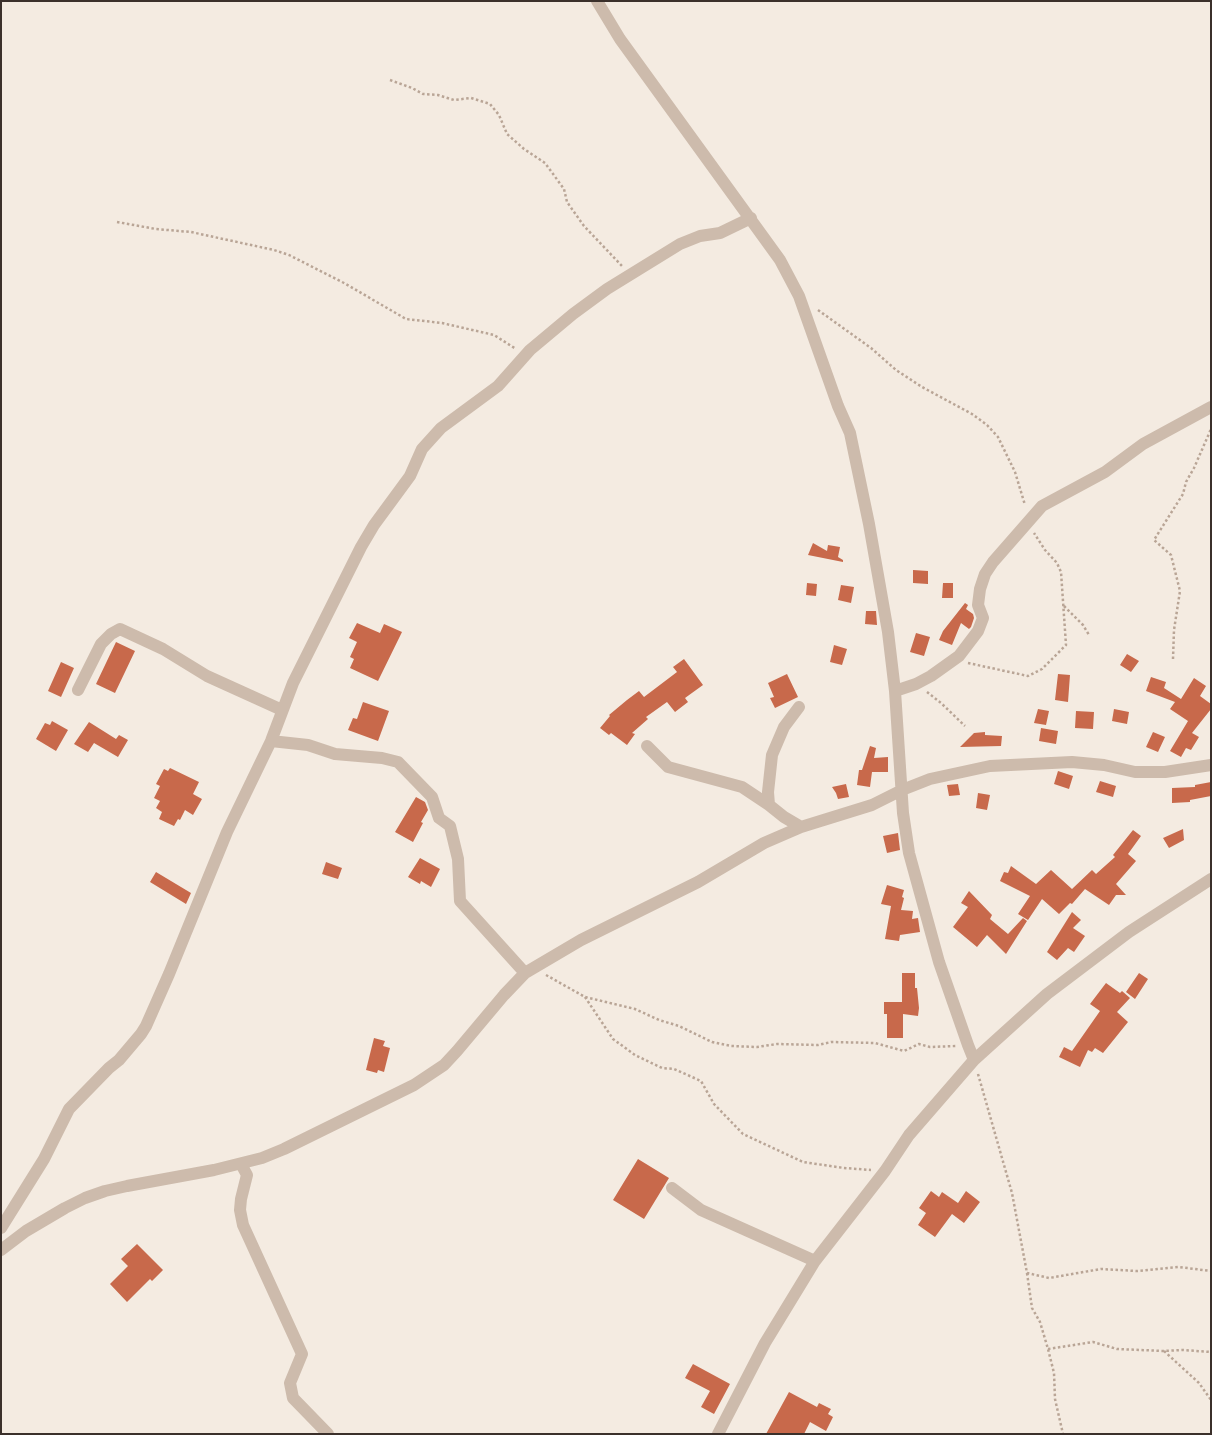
<!DOCTYPE html>
<html>
<head>
<meta charset="utf-8">
<style>
  body { margin:0 }
  #map { position:relative; width:1212px; height:1435px; overflow:hidden; background:#f4ebe1; font-family:"Asap Condensed",sans-serif }
  canvas { display:block }
  .frame { position:absolute; inset:0; border:2px solid #3b302b; pointer-events:none }
</style>
</head>
<body>
<div id="map">
<canvas width="1212" height="1435"></canvas>
<div class="frame"></div>
</div>
<script>
const context = document.querySelector('canvas').getContext('2d');
context.lineJoin = 'round';
function fill(path, color) { context.fillStyle = color; context.fill(path, 'evenodd'); }
const toPath = rows => new Path2D(rows.map(r => 'M' + r).join(''));
function stroke(path, color, width, dash) { context.strokeStyle = color; context.lineWidth = width; context.lineCap = dash ? 'butt' : 'round'; context.setLineDash(dash || []); context.stroke(path); }
const building = toPath([
  [813,543,827,551,828,545,840,547,838,557,843,560,843,562,808,555],
  [913,570,928,571,928,584,913,583],
  [807,583,817,584,816,596,806,595],
  [943,583,953,583,953,598,942,598],
  [841,585,854,587,851,603,838,600],
  [965,603,968,605,966,609,973,614,974,618,971,627,969,629,961,623,952,645,939,640,943,631],
  [866,611,876,611,877,625,865,624],
  [357,623,380,633,384,624,402,632,378,681,350,668,354,659,350,657,357,642,349,638],
  [916,633,930,637,924,656,910,652],
  [116,642,135,651,115,693,96,684],
  [834,645,847,649,842,665,830,662],
  [1127,654,1139,661,1131,672,1120,665],
  [684,659,703,685,685,698,688,702,675,712,667,702,646,717,648,719,632,733,635,734,627,745,611,733,609,735,600,728,610,716,609,715,627,700,639,691,644,697,677,672,673,667],
  [61,662,74,668,61,697,48,691],
  [787,674,798,697,775,708,770,698,774,697,768,683],
  [1058,674,1070,675,1068,702,1055,700],
  [1151,677,1166,682,1164,688,1181,699,1194,678,1206,686,1200,696,1211,704,1211,709,1192,733,1199,737,1191,750,1186,748,1181,757,1170,751,1188,721,1170,709,1175,702,1146,691],
  [363,702,389,711,378,741,348,730,353,718,357,719],
  [1038,709,1049,711,1046,725,1034,723],
  [1114,709,1129,712,1127,724,1112,721],
  [1076,711,1094,712,1093,729,1075,728],
  [52,721,68,730,56,751,36,739,45,723,50,725],
  [89,722,116,739,119,735,128,740,118,757,94,743,88,752,74,744],
  [1041,728,1058,731,1056,744,1039,741],
  [985,732,985,735,1002,736,1001,746,960,747,974,733],
  [1153,732,1165,737,1158,752,1146,747],
  [870,746,876,748,874,758,888,757,888,772,872,772,870,787,857,785,859,770,862,770],
  [170,768,199,782,193,794,202,799,193,815,185,810,180,820,178,819,174,826,159,819,162,812,156,808,160,801,154,798,160,786,156,784,164,769,168,771],
  [1058,771,1073,776,1069,789,1054,784],
  [1100,781,1116,786,1113,797,1096,792],
  [1211,782,1211,796,1190,800,1190,802,1172,803,1172,788,1195,787,1195,785],
  [846,784,849,797,838,799,836,793,832,787],
  [958,784,960,795,949,796,947,785],
  [978,793,990,795,987,810,976,808],
  [416,797,425,802,428,810,421,822,423,823,413,842,395,832],
  [1183,829,1184,840,1169,848,1163,838],
  [1133,830,1141,836,1128,854,1136,861,1116,884,1126,895,1116,895,1109,905,1085,889,1072,904,1070,903,1059,914,1042,899,1028,920,1018,914,1030,896,1000,881,1004,872,1008,873,1011,866,1036,884,1051,870,1072,889,1092,870,1096,874,1115,857,1113,855],
  [898,833,900,850,887,853,883,836],
  [420,858,440,869,431,887,421,881,420,884,408,877],
  [326,862,342,868,338,879,322,874],
  [156,872,191,893,186,904,150,882],
  [887,885,904,890,902,897,904,898,901,910,913,911,912,919,918,918,920,932,900,935,899,941,885,939,891,906,881,904],
  [969,891,992,915,990,919,1008,934,1023,918,1027,921,1006,954,987,935,977,947,953,927,968,907,961,903],
  [1072,912,1081,920,1073,928,1085,936,1074,952,1068,948,1057,960,1047,952],
  [902,973,915,973,915,988,917,988,919,1008,918,1016,903,1014,903,1038,887,1038,887,1014,884,1014,884,1002,902,1002],
  [1139,973,1148,979,1135,999,1126,992],
  [1106,983,1120,993,1122,991,1130,998,1117,1012,1128,1022,1103,1053,1095,1048,1092,1052,1088,1050,1080,1067,1059,1057,1064,1047,1072,1051,1100,1011,1090,1004],
  [374,1038,385,1041,383,1046,390,1048,384,1072,378,1070,377,1073,366,1070],
  [638,1159,669,1178,644,1219,613,1200],
  [931,1191,939,1197,942,1192,958,1203,966,1191,980,1202,964,1223,952,1214,935,1237,918,1225,926,1213,919,1208],
  [137,1244,163,1270,152,1281,150,1279,127,1302,110,1284,128,1266,121,1259],
  [693,1364,730,1384,714,1414,701,1407,710,1391,685,1378],
  [789,1392,817,1407,819,1403,831,1409,828,1414,833,1417,826,1431,810,1422,804,1434,766,1434]
]);
const path = toPath([
  [390,80,412,88,423,94,438,95,454,100,471,98,490,104,499,115,507,134,524,149,545,163,564,189,567,202,584,226,622,266],
  [117,222,156,229,191,232,274,250,289,255,344,283,406,319,442,323,494,335,516,349],
  [818,310,871,348,896,370,922,387,972,414,987,425,998,437,1015,472,1025,505],
  [1064,606,1083,625,1089,635],
  [1173,659,1174,630,1180,591,1171,555,1154,540,1183,494,1186,482,1194,468,1211,429],
  [968,663,1028,676,1042,669,1066,645,1061,572,1057,563,1045,550,1034,533],
  [927,692,941,703,965,726],
  [546,975,585,997,635,1009,659,1020,679,1026,712,1042,731,1046,757,1047,777,1044,818,1045,831,1042,875,1043,904,1051,919,1044,930,1047,956,1046],
  [585,997,613,1039,635,1055,662,1068,674,1069,701,1081,714,1104,743,1134,803,1162,844,1168,871,1170],
  [978,1074,1012,1193,1027,1273,1049,1278,1101,1269,1137,1271,1179,1267,1211,1271],
  [1027,1273,1032,1308,1040,1322,1048,1349,1054,1373,1055,1399,1063,1434],
  [1048,1349,1093,1342,1117,1349,1164,1351,1183,1350,1211,1352],
  [1164,1351,1199,1383,1211,1400]
]);
const minor = toPath([
  [597,1,620,39,780,260,799,296,838,406,850,433,869,524,888,632,895,691,903,813,909,853,939,962,968,1045,974,1060],
  [78,690,101,644,111,634,120,629,163,649,207,676,282,710],
  [895,691,916,684,931,676,959,656,978,631,983,618,978,605,980,589,985,574,993,562,1042,506,1105,472,1143,444,1211,407],
  [271,741,308,745,335,754,382,758,398,762,432,797,439,818,450,826,458,859,460,901,525,973],
  [647,746,668,767,742,787,769,805,784,817,801,827],
  [769,805,768,792,772,755,784,727,799,707],
  [241,1164,247,1175,241,1199,240,1210,243,1225,302,1354,290,1383,293,1398,328,1434],
  [672,1188,701,1210,815,1261],
  [1,1228,44,1159,69,1109,109,1068,119,1060,141,1034,146,1026,169,974,227,832,271,741,293,683,361,547,374,525,410,476,422,449,441,428,498,386,530,350,573,314,607,289,680,244,700,236,720,233,751,218],
  [1,1250,26,1231,65,1208,85,1198,105,1191,127,1186,214,1170,262,1158,284,1149,414,1085,444,1065,457,1051,504,995,525,973,581,940,698,882,764,843,801,827,872,805,902,790,930,779,990,766,1072,762,1104,765,1135,772,1165,772,1211,765],
  [718,1434,765,1343,815,1261,885,1171,909,1135,974,1060,1047,994,1129,932,1211,879]
]);
fill(building, '#c8694b');
stroke(path, '#b9a596', 2.5, [2.5, 2.5]);
stroke(minor, '#cdbbac', 12);
</script>
</body>
</html>
